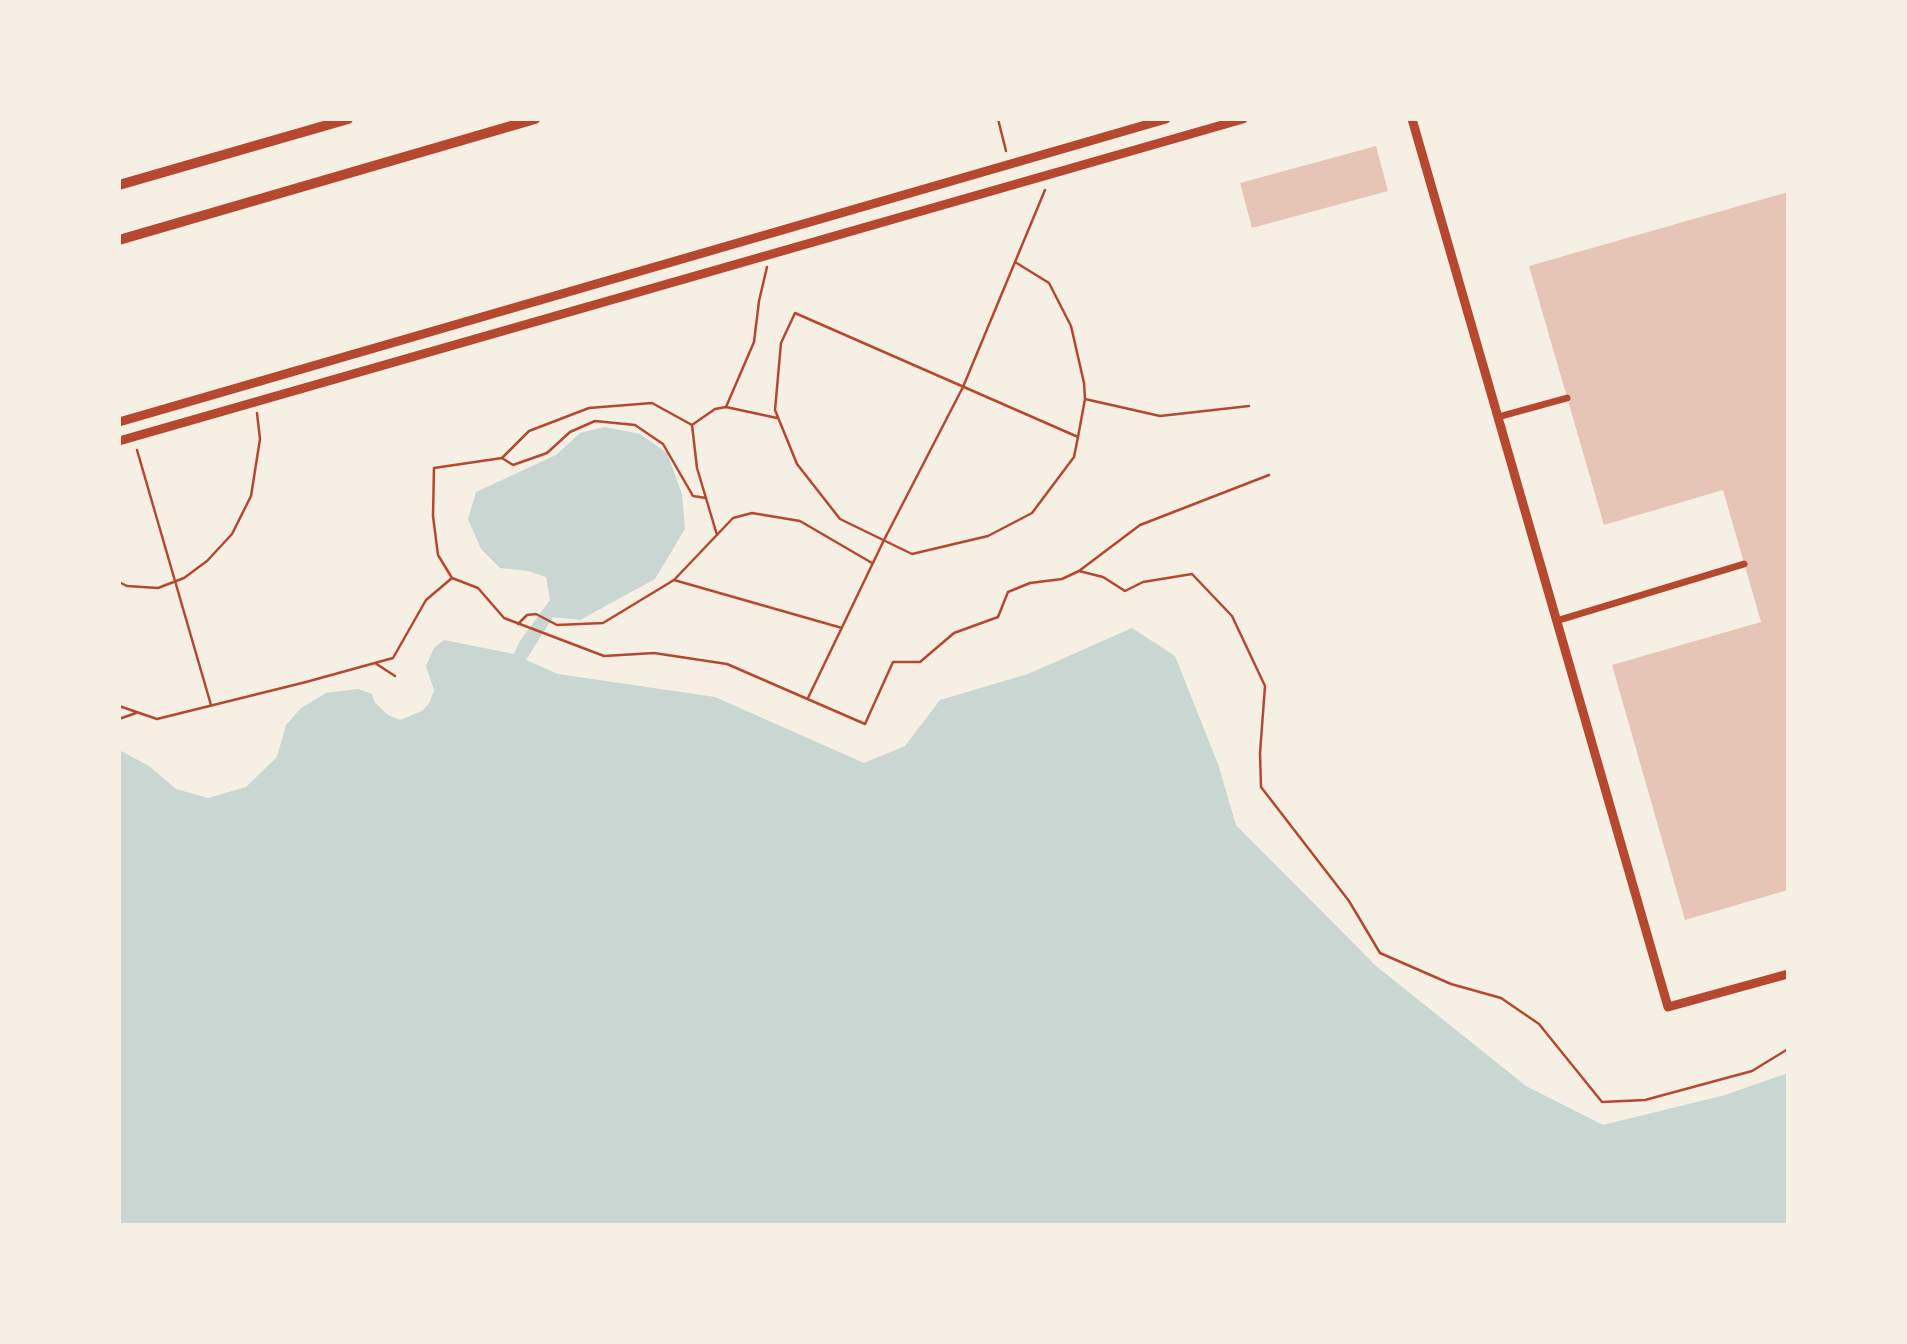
<!DOCTYPE html>
<html>
<head>
<meta charset="utf-8">
<style>
  body { margin:0 }
  #map { position:relative; width:1907px; height:1344px; overflow:hidden; background:#f6efe4; font-family:Overpass,sans-serif }
  canvas { display:block }
  .frame { position:absolute; inset:0; border:121px solid #f6efe4; pointer-events:none }
</style>
</head>
<body>
<div id="map">
<canvas width="1907" height="1344"></canvas>
<div class="frame"></div>
</div>
<script>
const context = document.querySelector('canvas').getContext('2d');
context.lineJoin = 'round';
function fill(path, color) { context.fillStyle = color; context.fill(path, 'evenodd'); }
const toPath = rows => new Path2D(rows.map(r => 'M' + r).join(''));
function stroke(path, color, width, dash) { context.strokeStyle = color; context.lineWidth = width; context.lineCap = dash ? 'butt' : 'round'; context.setLineDash(dash || []); context.stroke(path); }
const water = toPath([
  [605,427,640,434,667,453,682,494,685,529,655,579,580,620,553,617,526,660,558,674,715,697,864,763,905,746,940,700,1028,674,1132,628,1175,656,1218,764,1236,825,1376,966,1526,1086,1603,1125,1725,1095,1788,1073,1788,1225,119,1225,119,750,149,766,176,789,208,798,246,787,277,757,286,725,301,708,326,693,358,689,372,694,375,703,388,715,400,720,422,711,430,702,434,690,426,666,434,648,444,640,514,654,520,641,550,600,546,577,528,571,500,568,481,549,468,519,476,492,556,455,580,433]
]);
const building = toPath([
  [1376,146,1388,191,1252,228,1240,183],
  [1788,192,1788,890,1685,920,1612,665,1761,622,1723,490,1604,525,1529,266]
]);
const path = toPath([
  [998,119,1006,151],
  [1045,190,1015,262,1049,283,1071,326,1084,383,1085,399,1078,437,1074,457,1032,513,988,536,912,554,840,519,797,464,775,410,781,343,795,313,1078,437],
  [1085,399,1160,416,1249,406],
  [726,407,754,342,759,301,767,267],
  [692,425,715,409,726,407,777,418],
  [137,450,211,705],
  [502,458,513,465,547,453,570,432,595,421,635,425,663,444,693,496,706,498],
  [1079,571,1140,525,1269,475],
  [452,578,438,555,433,516,434,468,502,458,529,431,589,408,652,403,692,425,697,468,717,535],
  [674,580,733,518,752,513,800,521,872,563],
  [119,582,127,586,158,588,184,578,207,561,232,534,251,496,260,439,257,413],
  [518,624,527,615,536,614,557,625,603,623,674,580,842,628],
  [375,663,395,676],
  [808,698,884,540,963,387,1015,262],
  [119,706,157,719,306,682,393,658,426,600,452,578,478,588,504,618,604,656,654,653,727,664,865,724,893,662,920,662,954,633,998,617,1008,592,1030,583,1062,579,1079,571,1103,577,1125,591,1143,582,1192,574,1232,616,1265,686,1260,753,1261,787,1349,901,1380,953,1451,984,1501,998,1539,1024,1602,1102,1645,1100,1752,1071,1788,1049],
  [119,719,136,713]
]);
const minor = toPath([
  [1498,417,1567,398],
  [1556,621,1744,564]
]);
const tertiary = toPath([
  [1412,119,1668,1007,1788,974],
  [119,422,1166,119],
  [119,441,1243,119]
]);
const primary = toPath([
  [119,185,348,119],
  [119,240,535,119]
]);
fill(water, '#c9d6d2');
fill(building, '#e6c5b7');
stroke(path, '#b5482f', 2.5);
stroke(minor, '#b5482f', 7);
stroke(tertiary, '#b5482f', 9);
stroke(primary, '#b5482f', 10);
</script>
</body>
</html>
